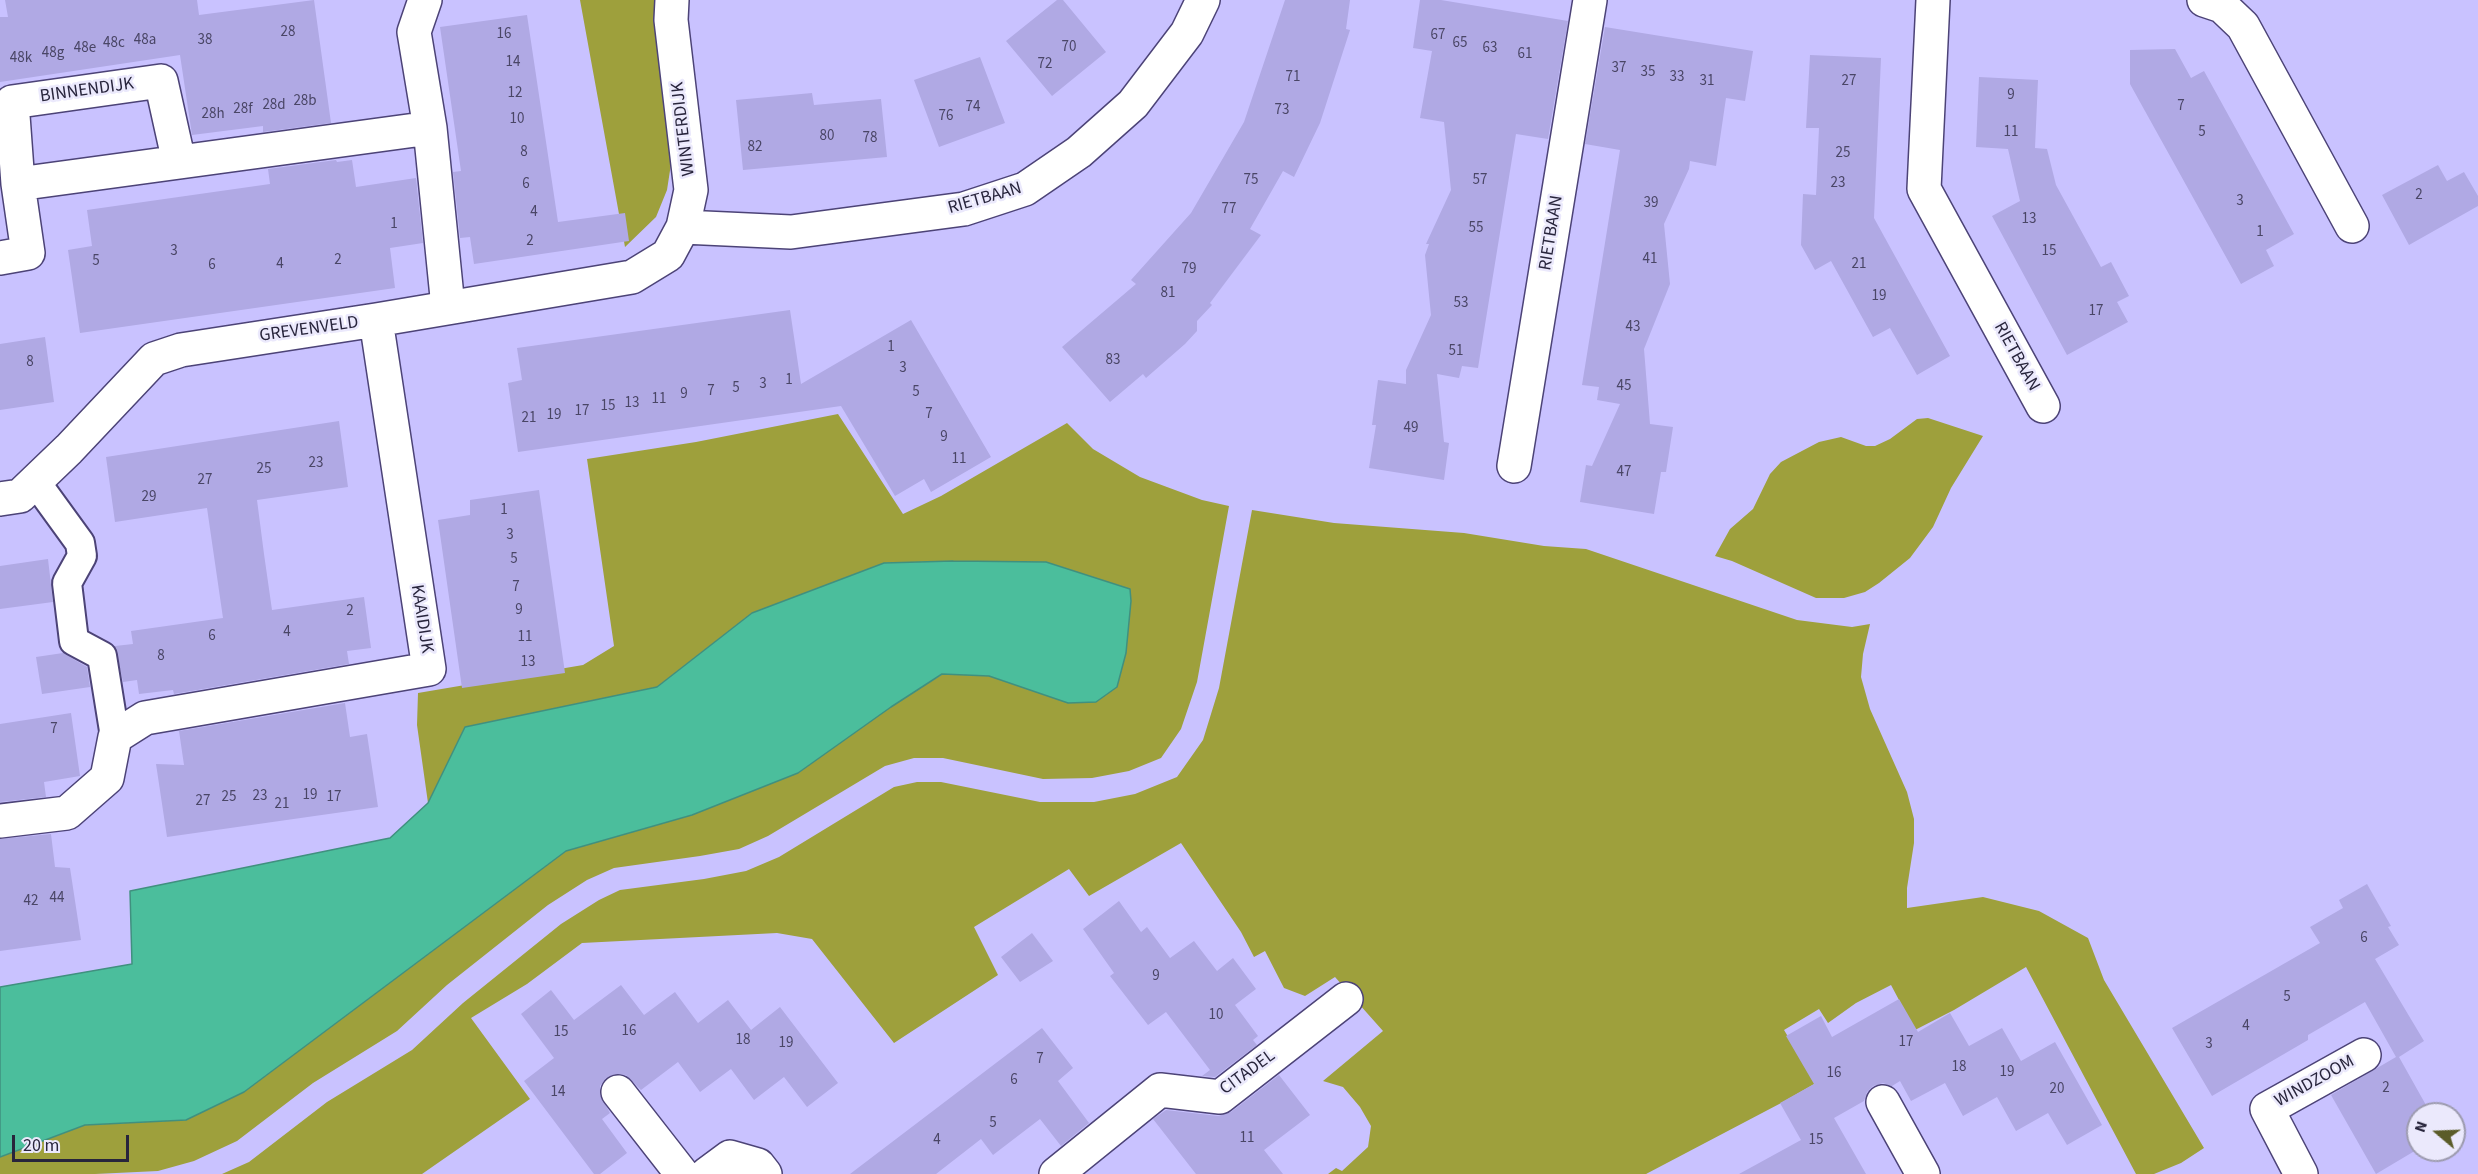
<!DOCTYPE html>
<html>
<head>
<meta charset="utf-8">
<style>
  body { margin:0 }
  #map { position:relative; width:2478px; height:1174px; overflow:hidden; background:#c9c2ff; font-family:"Source Sans 3",sans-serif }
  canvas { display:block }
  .north { position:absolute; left:2406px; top:1102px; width:60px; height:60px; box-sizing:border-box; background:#ebe9fc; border:2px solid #9d9baf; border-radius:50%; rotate:289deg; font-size:16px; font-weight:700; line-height:24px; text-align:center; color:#28253c }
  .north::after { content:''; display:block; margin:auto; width:21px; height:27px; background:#5b5c29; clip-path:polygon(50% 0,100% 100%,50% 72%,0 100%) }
  .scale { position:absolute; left:12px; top:1135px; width:117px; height:27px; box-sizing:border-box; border:3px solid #28253c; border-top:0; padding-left:8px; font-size:18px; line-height:21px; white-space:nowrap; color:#28253c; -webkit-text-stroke:4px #ebe9fc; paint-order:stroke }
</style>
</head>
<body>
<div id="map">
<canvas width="2478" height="1174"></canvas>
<div class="north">N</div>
<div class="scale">20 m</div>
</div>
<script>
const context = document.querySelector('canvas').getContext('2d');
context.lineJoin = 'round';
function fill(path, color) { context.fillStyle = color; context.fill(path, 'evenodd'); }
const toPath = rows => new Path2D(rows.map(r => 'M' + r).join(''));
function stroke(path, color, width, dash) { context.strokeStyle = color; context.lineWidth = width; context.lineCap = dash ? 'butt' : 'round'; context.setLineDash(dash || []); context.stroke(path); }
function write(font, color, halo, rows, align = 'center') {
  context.font = font + ' "Source Sans 3",sans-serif'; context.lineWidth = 5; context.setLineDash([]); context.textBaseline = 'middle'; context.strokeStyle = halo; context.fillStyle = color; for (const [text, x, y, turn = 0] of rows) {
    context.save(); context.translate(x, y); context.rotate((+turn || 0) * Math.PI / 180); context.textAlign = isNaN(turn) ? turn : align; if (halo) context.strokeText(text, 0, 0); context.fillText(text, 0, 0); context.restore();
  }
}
const green = toPath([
  [580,0,660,0,671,164,667,190,656,217,625,247],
  [838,414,903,514,941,496,1067,423,1093,449,1140,477,1202,500,1229,506,1197,682,1181,729,1161,758,1129,771,1092,778,1043,779,943,758,914,758,885,766,768,836,739,849,700,856,614,868,587,880,548,905,447,985,397,1031,313,1083,237,1141,194,1161,158,1171,95,1174,0,1174,0,1157,85,1125,186,1120,244,1092,566,851,692,815,798,773,891,706,943,674,989,676,1068,703,1130,589,1046,562,953,561,884,563,752,613,657,687,465,727,428,803,417,725,418,693,583,665,614,646,587,459,696,442],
  [1928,418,1983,436,1951,488,1933,527,1910,558,1879,583,1865,592,1844,598,1816,598,1732,561,1715,556,1730,529,1753,509,1770,474,1781,462,1819,442,1841,437,1866,446,1875,446,1890,439,1917,419],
  [1252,510,1334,523,1464,533,1544,546,1586,549,1797,620,1852,627,1870,624,1863,654,1861,677,1870,709,1907,792,1914,819,1914,843,1907,888,1907,908,1983,897,2039,911,2088,938,2104,980,2204,1148,2181,1163,2154,1174,2136,1174,2026,967,1954,1010,1915,1030,1891,985,1856,1003,1828,1023,1819,1009,1784,1030,1816,1083,1783,1102,1646,1174,1328,1174,1336,1168,1342,1171,1368,1147,1371,1126,1360,1107,1343,1087,1323,1081,1383,1031,1335,977,1305,996,1284,988,1265,951,1254,957,1241,932,1181,843,1089,896,1069,869,974,927,998,975,894,1043,812,939,777,933,582,943,527,984,471,1018,530,1099,422,1174,222,1174,249,1162,327,1102,412,1050,463,1003,561,924,599,900,620,890,704,879,746,871,779,857,894,787,917,782,941,782,1040,802,1094,802,1135,794,1177,777,1203,740,1219,688]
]);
const water = toPath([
  [953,561,1046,562,1130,589,1131,601,1126,653,1117,687,1096,702,1068,703,989,676,942,674,891,707,798,773,692,815,566,851,244,1092,186,1120,85,1125,0,1157,0,987,132,964,130,891,390,838,428,803,465,727,657,687,752,613,884,563,953,561]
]);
const building = toPath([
  [5,0,197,0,199,15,314,0,331,123,263,132,263,126,192,135,180,55,0,82,0,17,8,17],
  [1057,0,1063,0,1106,52,1052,96,1006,41],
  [1285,0,1350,0,1346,29,1350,30,1320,123,1294,177,1283,171,1250,229,1261,235,1210,303,1212,305,1197,321,1197,331,1185,344,1146,378,1143,374,1110,402,1062,347,1136,284,1131,280,1191,213,1244,122],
  [1420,0,1441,0,1568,21,1548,139,1516,134,1478,368,1462,366,1459,378,1437,374,1444,442,1449,443,1444,480,1369,468,1376,425,1372,425,1378,380,1406,384,1406,370,1431,315,1425,255,1429,244,1426,244,1451,190,1444,122,1420,118,1432,51,1413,48],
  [527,15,558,222,625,213,629,241,474,264,470,237,460,238,453,172,461,171,440,27],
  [1605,27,1753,51,1745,101,1726,98,1716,166,1690,161,1689,169,1664,224,1670,284,1644,349,1650,424,1673,427,1666,472,1661,472,1654,514,1580,502,1586,465,1592,466,1620,404,1597,400,1599,387,1582,385,1620,150,1585,144],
  [2175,49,2191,78,2204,71,2294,234,2266,250,2274,266,2241,284,2130,84,2130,50],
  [1810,55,1881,58,1874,218,1950,356,1917,375,1890,328,1873,337,1831,261,1815,270,1801,245,1803,194,1816,195,1819,128,1806,128],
  [980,57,1005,123,939,147,914,80],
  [1979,77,2038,80,2035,148,2047,149,2056,185,2101,267,2111,262,2129,296,2117,302,2128,322,2067,355,1992,216,2020,201,2008,149,1976,147],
  [812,93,814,105,881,99,887,157,743,170,736,100],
  [336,160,337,162,352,160,356,187,416,178,423,243,390,248,395,288,80,333,68,250,92,246,87,210,270,184,268,169],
  [2438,165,2447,181,2464,172,2478,196,2478,206,2409,245,2382,195],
  [790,310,801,384,911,320,991,457,931,492,924,479,895,496,841,406,518,452,508,383,522,380,517,348],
  [45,337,54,402,0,410,0,344],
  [339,421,348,487,257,500,264,554,272,610,364,597,371,648,347,651,349,664,174,694,173,690,139,694,137,680,123,682,115,646,133,644,131,631,223,618,207,508,115,522,106,457],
  [539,490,565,673,462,688,438,520,470,515,470,500],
  [48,559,53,602,0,609,0,566],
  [63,653,87,667,90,687,42,694,36,657],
  [345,703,350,737,367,734,378,807,167,837,156,764,184,765,179,731],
  [71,713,80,776,44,782,46,797,0,802,0,724],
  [51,834,55,867,70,868,81,940,0,951,0,839],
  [2367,884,2391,926,2388,927,2399,945,2375,959,2424,1041,2399,1057,2431,1114,2418,1114,2418,1149,2376,1174,2331,1095,2396,1057,2365,1002,2308,1035,2308,1040,2212,1096,2172,1028,2320,943,2310,927,2343,908,2339,900],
  [1119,901,1141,932,1147,927,1170,958,1194,941,1217,971,1233,958,1256,989,1235,1005,1258,1036,1253,1040,1257,1045,1215,1077,1202,1076,1210,1070,1166,1012,1148,1025,1110,976,1114,973,1083,929],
  [1032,933,1053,961,1020,982,1001,957],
  [621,985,644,1015,675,992,698,1023,728,1000,751,1030,780,1007,838,1083,807,1107,784,1077,754,1100,731,1069,700,1092,678,1062,641,1090,626,1075,615,1074,606,1078,600,1086,600,1095,610,1113,602,1119,627,1153,600,1174,594,1174,524,1081,554,1058,521,1014,551,990,574,1020],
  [1899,999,1918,1032,1950,1013,1969,1046,2002,1028,2021,1061,2055,1042,2102,1125,2067,1145,2048,1113,2016,1131,1997,1097,1963,1116,1945,1083,1911,1101,1900,1081,1892,1086,1883,1083,1873,1086,1867,1092,1864,1101,1834,1118,1866,1174,1739,1174,1801,1140,1780,1103,1814,1084,1786,1036,1821,1016,1832,1037],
  [1042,1028,1073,1068,1058,1081,1089,1123,1061,1146,1040,1119,993,1155,981,1139,936,1174,850,1174],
  [1279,1075,1310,1115,1264,1150,1283,1174,1196,1174,1153,1119,1166,1110,1218,1116,1231,1112]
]);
const pedestrian = toPath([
  [35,481,80,543,82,556,67,583,74,641,102,656,115,737]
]);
const minor = toPath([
  [425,0,414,32,430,128,448,307],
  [1933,0,1924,189,2043,406],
  [2204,0,2222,6,2243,26,2352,226],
  [18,184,12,102,161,81,179,162],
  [683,227,791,232,964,209,1025,189,1079,152,1133,104,1187,33,1203,0],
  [0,258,28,253,18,184,430,128],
  [1514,466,1590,0],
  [0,499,20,496,69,449,154,359,181,350,376,320,632,277,668,255,683,227,691,190,671,20,672,0],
  [0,821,67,813,107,778,115,737,145,718,429,669,376,320],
  [618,1092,682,1174],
  [1883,1102,1923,1174],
  [707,1174,730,1157,758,1165,765,1174],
  [1056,1174,1160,1090,1220,1097,1346,999],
  [2301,1174,2267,1109,2364,1055]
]);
const numberNames = [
  ["28",288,33],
  ["16",504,35],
  ["67",1438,36],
  ["48a",145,41],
  ["38",205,41],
  ["48c",114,44],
  ["65",1460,44],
  ["70",1069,48],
  ["48e",85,49],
  ["63",1490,49],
  ["48g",53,54],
  ["61",1525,55],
  ["48k",21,59],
  ["14",513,63],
  ["72",1045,65],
  ["37",1619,69],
  ["35",1648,73],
  ["71",1293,78],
  ["33",1677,78],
  ["31",1707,82],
  ["27",1849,82],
  ["12",515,94],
  ["9",2011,96],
  ["28b",305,102],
  ["28d",274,106],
  ["7",2181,107],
  ["74",973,108],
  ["28f",243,110],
  ["73",1282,111],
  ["28h",213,115],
  ["76",946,117],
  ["10",517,120],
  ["11",2011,133],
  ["5",2202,133],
  ["80",827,137],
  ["78",870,139],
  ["82",755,148],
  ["8",524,153],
  ["25",1843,154],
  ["75",1251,181],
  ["57",1480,181],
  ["23",1838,184],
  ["6",526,185],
  ["2",2419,196],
  ["3",2240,202],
  ["39",1651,204],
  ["77",1229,210],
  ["4",534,213],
  ["13",2029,220],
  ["1",394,225],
  ["55",1476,229],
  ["1",2260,233],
  ["2",530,242],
  ["3",174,252],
  ["15",2049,252],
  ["41",1650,260],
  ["2",338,261],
  ["5",96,262],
  ["4",280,265],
  ["21",1859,265],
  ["6",212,266],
  ["79",1189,270],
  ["81",1168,294],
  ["19",1879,297],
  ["53",1461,304],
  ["17",2096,312],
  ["43",1633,328],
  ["1",891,348],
  ["51",1456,352],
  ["83",1113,361],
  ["8",30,363],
  ["3",903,369],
  ["1",789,381],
  ["3",763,385],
  ["45",1624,387],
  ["5",736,389],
  ["7",711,392],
  ["5",916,393],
  ["9",684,395],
  ["11",659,400],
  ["13",632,404],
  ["15",608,407],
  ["17",582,412],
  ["7",929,415],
  ["19",554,416],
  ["21",529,419],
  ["49",1411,429],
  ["9",944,438],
  ["11",959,460],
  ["23",316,464],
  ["25",264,470],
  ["47",1624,473],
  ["27",205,481],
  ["29",149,498],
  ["1",504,511],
  ["3",510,536],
  ["5",514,560],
  ["7",516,588],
  ["9",519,611],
  ["2",350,612],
  ["4",287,633],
  ["6",212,637],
  ["11",525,638],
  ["8",161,657],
  ["13",528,663],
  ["7",54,730],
  ["19",310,796],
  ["23",260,797],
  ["25",229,798],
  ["17",334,798],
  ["27",203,802],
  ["21",282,805],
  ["44",57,899],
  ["42",31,902],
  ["6",2364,939],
  ["9",1156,977],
  ["5",2287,998],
  ["10",1216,1016],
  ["4",2246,1027],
  ["16",629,1032],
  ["15",561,1033],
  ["18",743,1041],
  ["17",1906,1043],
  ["19",786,1044],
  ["3",2209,1045],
  ["7",1040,1060],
  ["18",1959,1068],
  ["19",2007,1073],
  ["16",1834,1074],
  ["6",1014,1081],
  ["2",2386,1089],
  ["20",2057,1090],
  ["14",558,1093],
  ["5",993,1124],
  ["11",1247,1139],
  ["4",937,1141],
  ["15",1816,1141]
];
const streetNames = [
  ["BINNENDIJK",87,91,-8],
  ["WINTERDIJK",684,129,-97],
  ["RIETBAAN",985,199,-16],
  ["RIETBAAN",1552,233,-81],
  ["GREVENVELD",309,330,-8],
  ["RIETBAAN",2016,357,61],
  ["KAAIDIJK",421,619,81],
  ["CITADEL",1248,1073,-36],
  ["WINDZOOM",2315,1082,-29]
];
fill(green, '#9ea03c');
fill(water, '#4bbe9c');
stroke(water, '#40907f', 1.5);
fill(building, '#b0a9e4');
stroke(pedestrian, '#4c4377', 32);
stroke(minor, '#4c4377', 36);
stroke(pedestrian, '#fff', 28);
stroke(minor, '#fff', 33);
write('15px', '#4a4666', null, numberNames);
write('18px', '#28253c', '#ebe9fc', streetNames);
</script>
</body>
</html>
